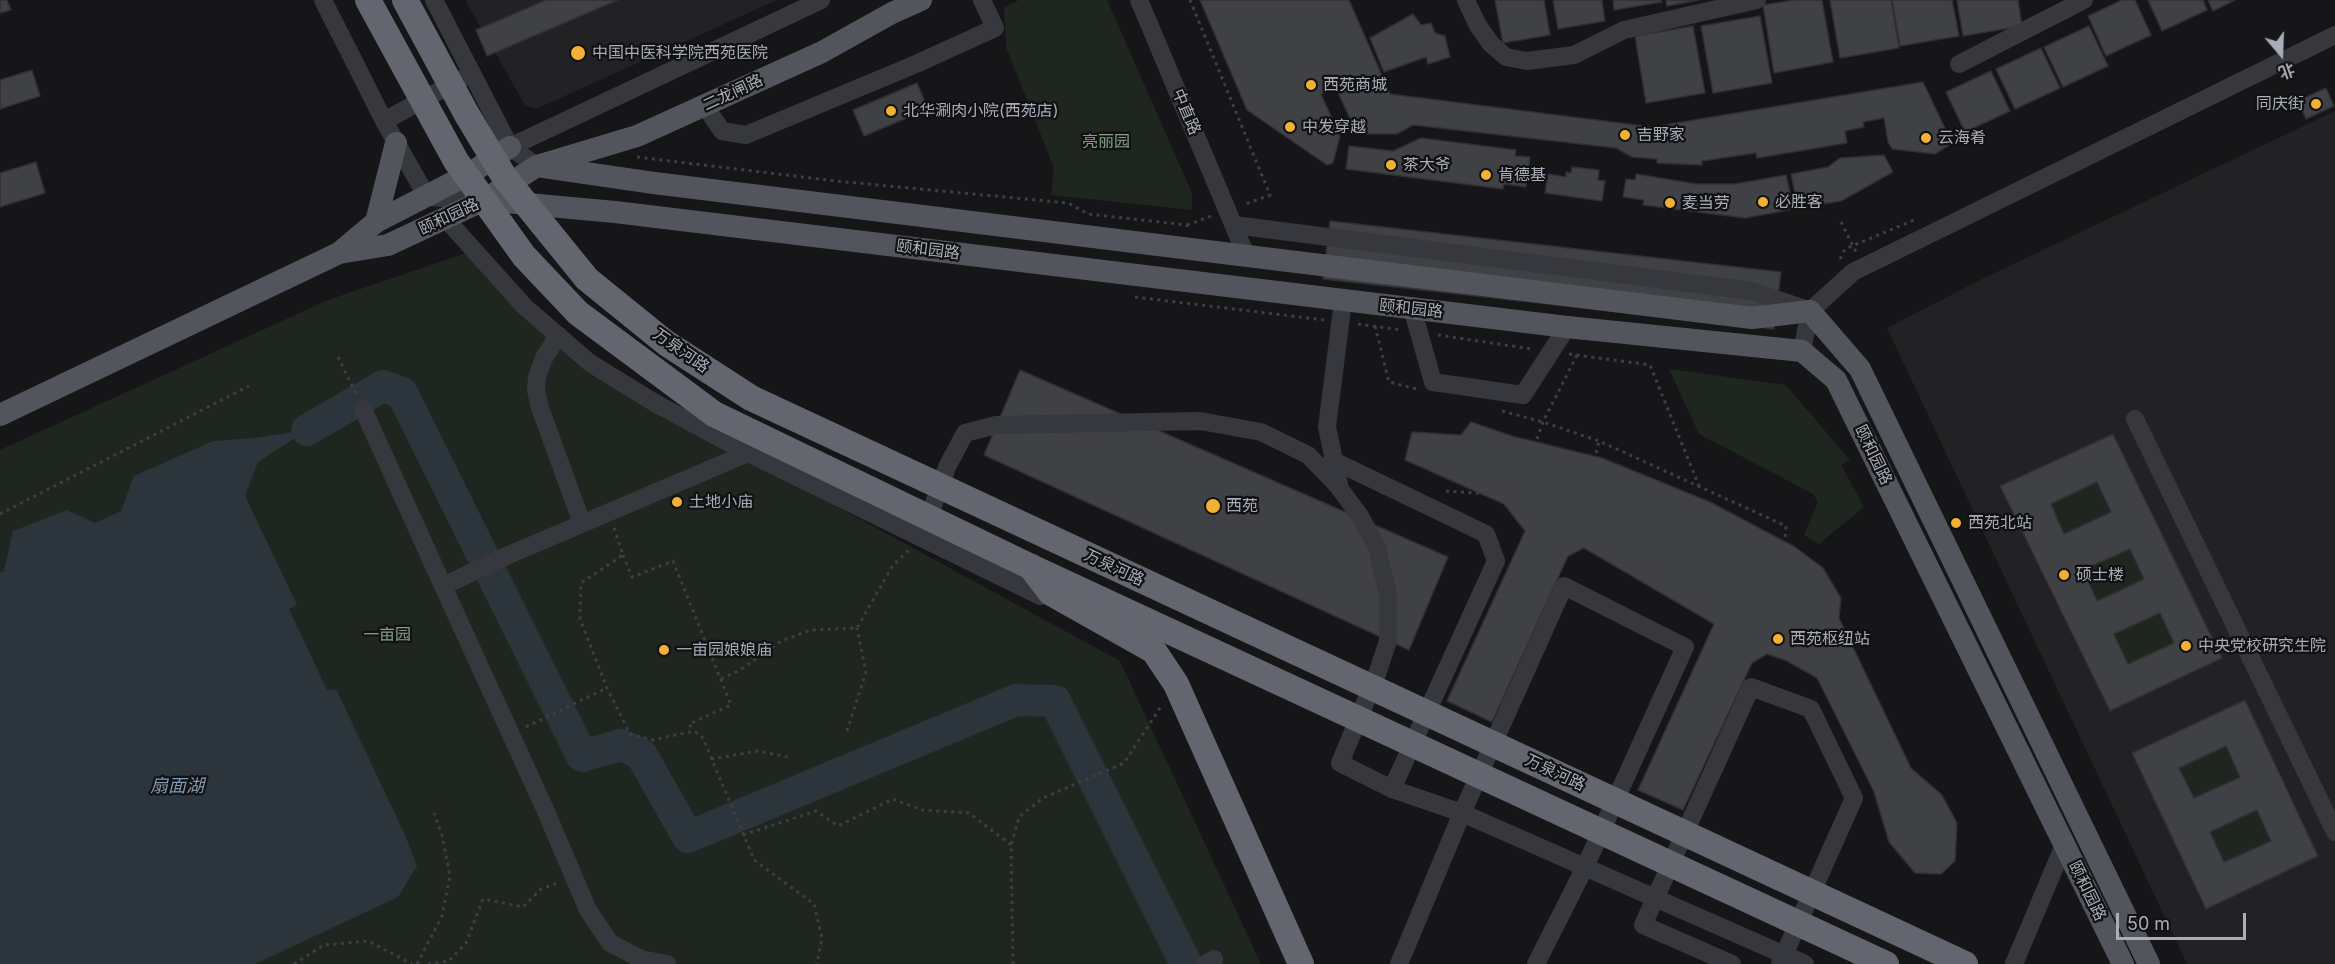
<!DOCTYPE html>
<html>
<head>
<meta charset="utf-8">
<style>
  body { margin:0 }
  #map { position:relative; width:2335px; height:964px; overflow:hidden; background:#161618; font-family:Inter,"Noto Sans SC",sans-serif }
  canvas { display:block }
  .north { position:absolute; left:2251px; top:24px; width:60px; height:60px; -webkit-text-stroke:4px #111113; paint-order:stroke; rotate:161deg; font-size:16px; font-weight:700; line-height:24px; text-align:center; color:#a8adb8 }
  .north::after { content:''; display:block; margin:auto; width:21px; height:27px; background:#a8adb8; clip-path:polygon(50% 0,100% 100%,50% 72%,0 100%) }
  .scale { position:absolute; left:2116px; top:913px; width:130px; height:27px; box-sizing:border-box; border:3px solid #a8adb8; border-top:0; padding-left:8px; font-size:18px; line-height:21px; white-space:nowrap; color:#a8adb8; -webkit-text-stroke:4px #111113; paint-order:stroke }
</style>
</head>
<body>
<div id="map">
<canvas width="2335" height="964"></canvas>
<div class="north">北</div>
<div class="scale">50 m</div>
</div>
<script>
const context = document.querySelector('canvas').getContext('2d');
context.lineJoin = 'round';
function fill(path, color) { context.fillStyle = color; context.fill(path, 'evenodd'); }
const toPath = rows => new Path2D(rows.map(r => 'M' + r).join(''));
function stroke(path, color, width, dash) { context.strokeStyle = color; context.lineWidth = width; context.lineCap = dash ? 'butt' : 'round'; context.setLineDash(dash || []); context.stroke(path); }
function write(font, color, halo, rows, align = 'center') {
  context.font = font + ' Inter,"Noto Sans SC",sans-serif'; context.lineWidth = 4.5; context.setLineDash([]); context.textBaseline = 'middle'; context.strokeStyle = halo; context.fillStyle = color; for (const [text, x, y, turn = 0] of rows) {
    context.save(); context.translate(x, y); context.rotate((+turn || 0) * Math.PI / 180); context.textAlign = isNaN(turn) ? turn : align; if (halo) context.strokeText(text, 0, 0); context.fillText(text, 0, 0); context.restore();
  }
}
const built = toPath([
  [465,0,777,0,536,109,525,105],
  [2335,111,2335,964,2187,964,1887,328,1980,280]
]);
const green = toPath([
  [1019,0,1107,0,1192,193,1192,210,1051,195,1054,168,1006,47,1004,7],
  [469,252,491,282,578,365,1120,661,1261,964,0,964,0,450,328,300],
  [1669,369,1786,385,1850,460,1841,465,1864,507,1819,544,1804,535,1818,502,1813,494,1699,434],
  [2097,482,2111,512,2064,534,2051,504],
  [2130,549,2144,579,2097,601,2083,570],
  [2160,613,2174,643,2128,664,2114,634],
  [2226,746,2240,777,2194,798,2179,768],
  [2257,810,2271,841,2224,862,2210,832]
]);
const water = toPath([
  [307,430,258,462,245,496,297,605,289,609,327,690,336,689,405,835,417,866,398,897,255,964,0,964,0,572,4,571,13,531,67,510,95,523,121,511,134,476,213,441,254,438]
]);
const river = toPath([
  [307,430,383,386,402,393,582,756,621,745,641,754,688,837,1016,700,1055,701,1186,964]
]);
const building = toPath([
  [0,0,7,0,11,10,0,13,0,0],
  [546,0,618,0,487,56,476,30,546,0],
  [1200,0,1349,0,1390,94,1652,127,1923,82,1952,143,1935,154,1892,149,1888,142,1884,118,1863,122,1864,127,1845,131,1847,143,1757,158,1756,153,1702,161,1702,165,1657,163,1657,159,1632,157,1616,148,1413,125,1397,134,1357,134,1336,88,1321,94,1340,136,1333,163,1327,165,1247,110,1200,0],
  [1495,0,1544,0,1550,35,1503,43,1495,0],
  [1553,0,1602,0,1605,21,1558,29,1553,0],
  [1613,0,1661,0,1662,2,1614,10,1613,0],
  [1666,0,1699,0,1667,6,1666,0],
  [1794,0,1822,0,1833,62,1774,73,1763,5,1794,0],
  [1830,0,1891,0,1899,48,1840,58,1830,0],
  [1892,0,1952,0,1959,36,1900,46,1892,0],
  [1957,0,2018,0,2022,26,1963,36,1957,0],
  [2122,0,2135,0,2151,35,2106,56,2088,16,2122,0],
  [2148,0,2203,0,2207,10,2162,31,2148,0],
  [2208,0,2235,0,2213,11,2208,0],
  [1413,14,1421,25,1431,23,1435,33,1445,36,1450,57,1428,64,1426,57,1384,72,1370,38,1413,14],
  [1760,16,1772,83,1713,93,1701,26,1760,16],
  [1693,26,1705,93,1646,103,1635,36,1693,26],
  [2089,26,2108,66,2063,87,2044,47,2089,26],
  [2041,48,2060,88,2015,109,1996,69,2041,48],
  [32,70,40,96,0,109,0,80,32,70],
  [1991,71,2010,111,1965,132,1946,92,1991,71],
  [917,83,928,109,864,136,853,110,917,83],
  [2326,88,2334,106,2306,119,2298,101,2326,88],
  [1421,138,1516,150,1515,156,1530,157,1526,187,1504,184,1503,189,1346,169,1349,146,1393,151,1421,138],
  [1884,155,1893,172,1841,201,1798,208,1791,174,1828,167,1840,158,1884,155],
  [36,162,45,193,0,207,0,173,36,162],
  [1572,167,1599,170,1598,180,1605,181,1602,201,1545,193,1548,174,1566,177,1566,172,1571,173,1572,167],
  [1636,174,1696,184,1735,184,1786,175,1794,209,1745,218,1643,205,1644,200,1623,197,1626,179,1635,180,1636,174],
  [1330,221,1781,272,1774,329,1323,279,1330,221],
  [1020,370,1448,557,1409,650,984,455,1020,370],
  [1471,422,1512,436,1602,458,1710,502,1795,547,1823,568,1841,598,1839,618,1911,768,1942,795,1957,823,1955,861,1941,874,1915,873,1889,842,1874,792,1817,678,1787,661,1767,654,1752,663,1683,810,1638,790,1714,624,1584,548,1568,556,1492,722,1447,701,1525,531,1504,504,1405,460,1412,432,1461,435,1471,422],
  [2113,434,2222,658,2110,711,2000,486,2113,434],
  [2097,482,2111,512,2064,534,2051,504,2097,482],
  [2130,549,2144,579,2097,601,2083,570,2130,549],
  [2160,613,2174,643,2128,664,2114,634,2160,613],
  [679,497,681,504,675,506,673,500,679,497],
  [2245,700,2318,856,2206,909,2132,753,2245,700],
  [2226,746,2240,777,2194,798,2179,768,2226,746],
  [2257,810,2271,841,2224,862,2210,832,2257,810]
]);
const path = toPath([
  [1190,0,1270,195,1243,205],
  [637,157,836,181,1068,203,1088,214,1187,225,1187,229],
  [1841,222,1856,252],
  [1187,225,1211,216],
  [1840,259,1845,249,1914,220],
  [1135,297,1324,320],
  [1358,324,1402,330],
  [1375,326,1389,382,1417,389],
  [1438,335,1532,349],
  [1569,354,1650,365,1699,486],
  [338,357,356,394],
  [1502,411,1543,422,1599,441,1786,526,1785,537],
  [1537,439,1543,422,1577,355],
  [1596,453,1599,441],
  [1446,491,1519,496],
  [0,514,249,386],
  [614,528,623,555,581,583,580,619,607,688,630,734,652,740,694,731,703,738,754,860,814,904,822,938,817,964],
  [1602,542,1711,593],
  [623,555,632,577,673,561,731,705,689,724,694,731],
  [1555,570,1563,553],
  [1468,669,1554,489],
  [721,679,740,670,781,641,811,630,857,628,893,565,909,550],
  [526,727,607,688],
  [847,731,866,672,857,628],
  [711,759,758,751,788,757],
  [743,835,816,811,838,826,893,799,922,810,969,813,1011,845],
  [294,964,324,945,368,941,412,964],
  [417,964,442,916,450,876,442,835,434,813],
  [428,964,449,961,466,943,483,899,523,907,541,889,557,883],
  [1013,964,1011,845,1019,817,1043,798,1124,763,1162,705]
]);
const minor = toPath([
  [323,0,384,121,427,197,484,200],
  [434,0,510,147,537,166],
  [1139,0,1246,255],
  [1466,0,1477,24,1491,44,1506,57,1527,61,1574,55,1624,30,1757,0],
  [1959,64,2084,0],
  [705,106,722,131,746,135,916,64,995,28,982,0],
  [384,121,461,79],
  [510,147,821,0],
  [445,218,525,307,590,363,655,403,748,453,1040,596],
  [1234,225,1752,291,1808,310],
  [1343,301,1327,427,1340,489,1360,516,1377,547,1388,595,1388,641,1377,674,1340,763,1392,789,1462,813,1805,964],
  [1412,308,1433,382,1523,395,1567,327],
  [1810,311,1853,272,2335,35],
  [558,335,544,358,537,377,536,390,540,408,582,523],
  [1802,351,1810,311],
  [363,409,443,586,511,554,748,453],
  [2135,419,2335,832],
  [1332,460,1486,534,1496,561,1392,789],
  [925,528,947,467,965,433,996,425,1200,421,1261,432,1308,455,1338,486],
  [443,586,544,807,588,910,610,943,641,959,667,964],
  [1205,964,1214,959],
  [1399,964,1462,813,1564,586,1685,647,1585,867,1536,964],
  [1732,964,1643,925,1751,687,1811,709,1854,798,1780,964],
  [2014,964,2064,845]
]);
const major = toPath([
  [537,166,654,183,1752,318,1810,311,1860,369,2149,964],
  [484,200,615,212,1567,327,1802,351,1836,380,2123,964],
  [376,222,396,143],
  [339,253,388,245,484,200,537,166,637,136,822,52,892,13,921,0],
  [0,415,339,253,376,222,469,174,510,147]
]);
const highway = toPath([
  [1031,567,1051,593,1154,651,1176,684,1301,964]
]);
const highwayBridge = toPath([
  [368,0,456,161,524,256,578,313,714,414,1031,567,1886,964],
  [405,0,466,113,505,178,587,279,666,343,751,398,1965,964]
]);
const markers = [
  [578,53,8,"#f2b134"],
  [1311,85,6,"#f2b134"],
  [2316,104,6,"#f2b134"],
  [891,111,6,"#f2b134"],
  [1290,127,6,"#f2b134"],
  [1625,135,6,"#f2b134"],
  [1926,138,6,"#f2b134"],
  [1391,165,6,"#f2b134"],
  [1486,175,6,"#f2b134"],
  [1763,202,6,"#f2b134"],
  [1670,203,6,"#f2b134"],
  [677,502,6,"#f2b134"],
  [1213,506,8,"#f2b134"],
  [1956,523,6,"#f2b134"],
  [2064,575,6,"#f2b134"],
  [1778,639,6,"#f2b134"],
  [2186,646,6,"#f2b134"],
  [664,650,6,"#f2b134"]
];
const poiNames = [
  ["中国中医科学院西苑医院",592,53],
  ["西苑商城",1323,85],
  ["同庆街",2304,104,"right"],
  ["北华涮肉小院(西苑店)",903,111],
  ["中发穿越",1302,127],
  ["吉野家",1637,135],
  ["云海肴",1938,138],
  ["茶大爷",1403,165],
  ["肯德基",1498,175],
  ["必胜客",1775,202],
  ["麦当劳",1682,203],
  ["土地小庙",689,502],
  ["西苑",1226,506],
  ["西苑北站",1968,523],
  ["硕士楼",2076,575],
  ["西苑枢纽站",1790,639],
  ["中央党校研究生院",2198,646],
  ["一亩园娘娘庙",676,650]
];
const streetNames = [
  ["二龙闸路",733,93,-25],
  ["中直路",1186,112,67],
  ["颐和园路",449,217,-25],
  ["颐和园路",928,250,7],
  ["颐和园路",1411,309,6],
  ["万泉河路",681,351,35],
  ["颐和园路",1873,455,64],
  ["万泉河路",1114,568,25],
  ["万泉河路",1555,773,25],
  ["颐和园路",2087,891,64]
];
const parkNames = [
  ["亮丽园",1106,142],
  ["一亩园",387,635]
];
const waterNames = [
  ["扇面湖",177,787]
];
fill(built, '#222225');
fill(green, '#1e261f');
fill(water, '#2c353c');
stroke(river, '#2c353c', 32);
fill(building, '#404145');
stroke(building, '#303034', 1.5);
stroke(path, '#3d3f44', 3, [3, 4.5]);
stroke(minor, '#37383d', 18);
stroke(major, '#53555c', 22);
stroke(highway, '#63666e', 26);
stroke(highwayBridge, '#63666e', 26);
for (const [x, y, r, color] of markers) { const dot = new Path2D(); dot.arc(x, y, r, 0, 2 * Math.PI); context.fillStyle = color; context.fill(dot); stroke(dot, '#111113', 2); }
write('16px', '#a8adb8', '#111113', poiNames, 'left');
write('16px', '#a8adb8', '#111113', streetNames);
write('16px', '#7fa381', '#111113', parkNames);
write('italic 18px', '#7f9bb3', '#111113', waterNames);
</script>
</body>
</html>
